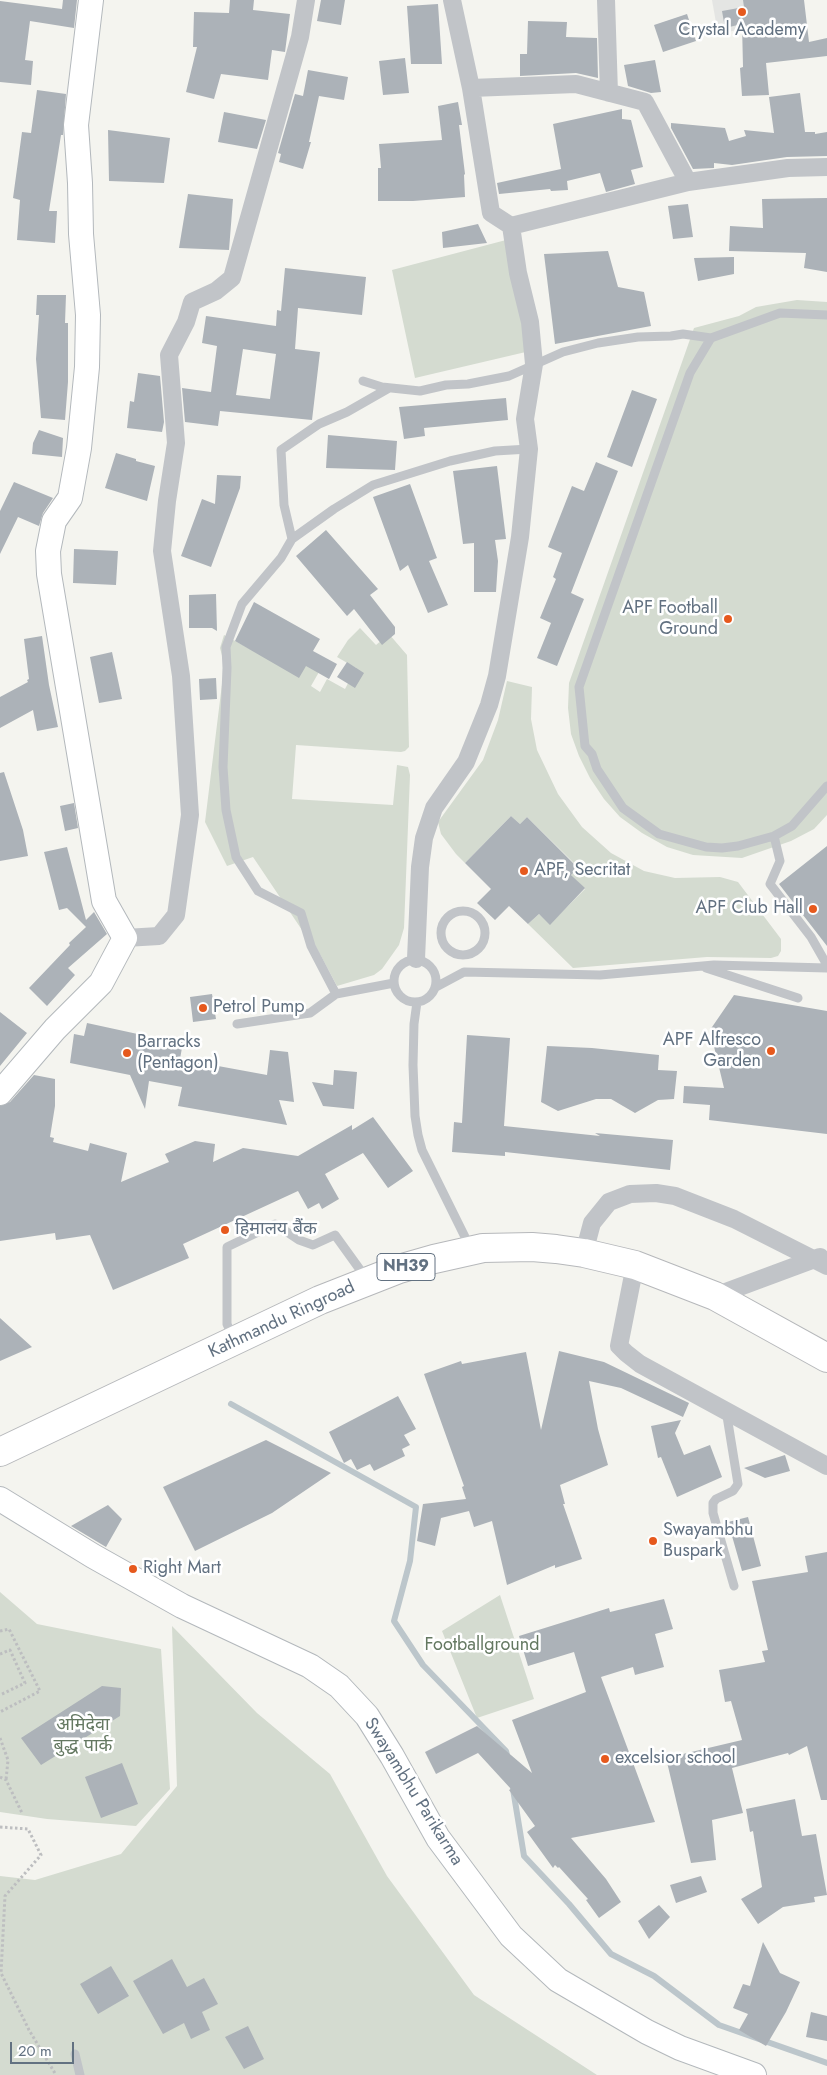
<!DOCTYPE html>
<html>
<head>
<meta charset="utf-8">
<style>
  body { margin:0 }
  #map { position:relative; width:827px; height:2075px; overflow:hidden; background:#f4f4ef; font-family:Jost,sans-serif }
  canvas { display:block }
  .scale { position:absolute; left:10px; top:2042px; width:64px; height:22px; box-sizing:border-box; border:2px solid #627181; border-top:0; padding-left:6px; font-size:15px; line-height:18px; white-space:nowrap; color:#627181; -webkit-text-stroke:4px #fff; paint-order:stroke }
</style>
</head>
<body>
<div id="map">
<canvas width="827" height="2075"></canvas>
<div class="scale">20 m</div>
</div>
<script>
const context = document.querySelector('canvas').getContext('2d');
context.lineJoin = 'round';
function fill(path, color) { context.fillStyle = color; context.fill(path, 'evenodd'); }
const toPath = rows => new Path2D(rows.map(r => 'M' + r).join(''));
function stroke(path, color, width, dash) { context.strokeStyle = color; context.lineWidth = width; context.lineCap = dash ? 'butt' : 'round'; context.setLineDash(dash || []); context.stroke(path); }
function write(font, color, halo, rows, align = 'center') {
  context.font = font + ' Jost,"Noto Sans Devanagari",sans-serif'; context.lineWidth = 5; context.setLineDash([]); context.textBaseline = 'middle'; context.strokeStyle = halo; context.fillStyle = color; for (const [text, x, y, turn = 0] of rows) {
    context.save(); context.translate(x, y); context.rotate((+turn || 0) * Math.PI / 180); context.textAlign = isNaN(turn) ? turn : align; if (halo) context.strokeText(text, 0, 0); context.fillText(text, 0, 0); context.restore();
  }
}
const built = toPath([
  [712,0,770,0,771,23,718,34]
]);
const green = toPath([
  [506,240,530,351,415,378,392,270],
  [797,300,827,302,827,815,814,829,791,841,742,858,693,855,667,847,642,833,620,817,604,799,590,778,579,756,571,734,568,708,569,683,694,328,739,316,756,307],
  [360,628,376,645,389,634,407,655,409,747,405,751,401,752,296,745,292,799,393,805,397,765,408,767,410,775,404,928,399,945,382,969,374,975,337,986,312,939,308,939,253,857,227,866,205,822,222,684,229,683,220,648,224,635,298,675,305,664,319,672,311,686,320,692,327,679,345,689,356,668,337,657,348,640],
  [507,681,532,687,531,719,537,750,558,794,582,827,611,853,644,871,675,878,720,877,738,882,781,939,781,951,778,956,771,958,707,957,573,968,528,924,539,914,550,924,585,889,571,875,578,867,527,817,520,824,511,816,465,863,456,854,441,834,438,822,483,760,498,720],
  [0,1592,37,1624,161,1649,170,1789,136,1826,47,1819,0,1812],
  [500,1595,534,1699,477,1718,442,1631],
  [172,1626,257,1713,330,1774,387,1876,474,1995,597,2075,0,2075,0,1876,35,1880,121,1854,177,1786]
]);
const stream = toPath([
  [231,1404,416,1507,410,1561,394,1621,423,1665,506,1751,508,1759],
  [513,1789,524,1856,569,1904,611,1954,654,1976,719,2025,827,2063]
]);
const building = toPath([
  [63,0,77,0,74,28,30,21,25,60,33,61,31,85,0,82,0,1,62,9],
  [230,0,254,0,253,10,290,14,285,52,272,50,268,80,221,74,214,99,186,92,197,47,193,47,194,12,229,13],
  [321,0,345,0,341,25,317,21],
  [743,0,804,0,809,42,827,38,827,56,766,63,769,95,742,96,740,68,743,67,742,24,725,28,722,11,744,7],
  [438,4,442,64,411,64,407,6],
  [687,14,696,41,663,52,654,25],
  [528,21,567,22,566,37,597,38,598,78,576,73,520,76,520,54,527,54],
  [405,58,409,93,383,95,379,61],
  [655,60,661,92,651,93,628,86,624,65],
  [308,70,348,77,344,100,319,96,309,142,311,142,303,169,279,162,281,154,278,153,295,94,303,96],
  [37,90,66,94,63,135,61,135,49,211,57,211,55,243,17,240,20,200,13,198,22,132,31,133],
  [800,93,805,132,815,132,815,134,827,132,827,156,787,157,732,165,714,163,714,168,693,169,671,128,671,123,725,128,729,141,746,136,744,130,774,133,769,97],
  [458,102,462,125,459,125,465,174,464,175,465,197,413,201,378,201,378,168,381,168,379,144,442,140,438,106],
  [622,109,622,119,631,120,643,167,631,170,635,184,606,192,600,173,567,181,568,190,551,191,550,189,499,194,497,183,561,169,553,124],
  [224,112,266,120,257,149,218,142],
  [108,130,170,138,164,183,109,181],
  [188,194,233,199,229,250,179,248],
  [827,198,827,272,804,268,806,253,729,251,730,226,763,228,762,199],
  [688,204,693,237,673,239,668,206],
  [478,224,487,243,443,248,442,232],
  [608,251,618,287,644,292,651,326,555,344,544,254],
  [734,257,734,274,698,281,694,258],
  [285,268,366,277,362,315,298,308,295,349,320,352,312,420,220,411,218,426,185,422,182,388,211,392,217,346,202,343,206,316,276,326,277,310,281,311],
  [243,349,276,354,270,399,236,395],
  [37,295,66,295,65,323,68,323,68,382,65,420,41,418,36,359,39,315,36,315],
  [138,373,160,376,164,422,162,432,127,428,130,401,134,402],
  [632,390,657,399,632,467,607,457],
  [506,398,508,420,424,428,425,436,404,439,399,407],
  [39,430,63,438,62,457,32,454,33,443],
  [328,435,397,441,395,470,326,468],
  [116,453,136,459,136,461,155,466,147,501,105,488],
  [596,462,618,471,571,593,584,599,557,666,537,658,551,623,540,618,556,579,553,577,562,553,548,547,572,486,584,491],
  [497,466,506,539,495,540,498,561,496,592,474,592,474,543,463,544,453,471],
  [217,475,241,476,240,488,211,567,181,556,202,499,215,504],
  [14,482,53,498,43,513,39,526,18,517,0,554,0,511],
  [410,484,437,558,429,561,448,605,428,613,408,565,400,571,373,497],
  [326,530,378,589,370,595,395,627,395,634,382,645,354,609,347,616,296,556],
  [74,549,118,551,116,585,73,583],
  [216,594,217,631,212,628,189,628,189,595],
  [254,602,320,639,313,651,337,664,329,679,306,666,299,678,235,641],
  [42,636,49,685,58,727,37,731,33,710,0,728,0,697,28,682,27,680,29,679,24,639],
  [112,652,122,699,99,703,90,657],
  [347,662,364,673,355,688,337,677],
  [216,678,217,699,200,700,199,679],
  [4,772,23,830,28,856,0,861,0,773],
  [74,803,78,828,65,831,60,806],
  [511,816,520,824,527,817,578,868,571,875,585,888,550,925,539,914,528,924,509,906,495,920,477,903,491,889,465,863],
  [827,846,827,946,779,884],
  [67,847,86,920,94,912,107,934,68,968,75,975,47,1006,29,988,70,945,69,943,86,927,67,908,59,910,44,852],
  [212,994,216,1019,193,1022,190,997],
  [734,995,827,1011,827,1134,709,1120,710,1105,683,1103,684,1086,724,1088,710,1030],
  [0,1012,27,1033,0,1066],
  [87,1023,156,1038,183,1042,180,1059,267,1075,270,1050,288,1052,294,1102,279,1100,287,1125,178,1106,182,1087,149,1081,145,1109,130,1075,70,1063,74,1034,84,1036],
  [467,1035,510,1038,504,1126,600,1136,595,1133,673,1140,670,1170,505,1152,505,1156,452,1152,454,1122,462,1123],
  [547,1046,592,1048,659,1055,658,1070,677,1071,674,1099,658,1100,635,1113,611,1099,596,1099,558,1111,541,1102],
  [334,1070,357,1072,354,1109,323,1106,312,1082,333,1085],
  [34,1075,55,1079,55,1106,50,1137,54,1138,53,1142,88,1151,90,1143,127,1153,121,1182,169,1162,165,1154,195,1141,215,1144,213,1162,243,1148,298,1156,352,1125,352,1130,373,1117,413,1171,388,1188,363,1153,325,1174,339,1199,322,1209,319,1203,308,1209,298,1191,183,1244,189,1258,113,1290,90,1235,56,1240,55,1233,0,1241,0,1106,10,1102],
  [0,1318,32,1347,0,1361],
  [559,1351,604,1362,689,1403,683,1417,621,1388,589,1381,598,1429,608,1465,560,1485,565,1504,563,1504,582,1559,555,1568,555,1565,507,1585,492,1521,474,1527,469,1511,441,1518,435,1546,417,1541,423,1504,466,1499,462,1487,464,1486,424,1374,461,1361,462,1364,526,1352,541,1430],
  [398,1396,416,1429,404,1435,410,1445,402,1449,405,1456,374,1471,370,1464,357,1470,351,1459,344,1463,329,1432],
  [681,1420,675,1433,684,1455,710,1445,722,1477,677,1497,661,1457,658,1458,651,1426],
  [266,1440,331,1473,272,1513,195,1551,163,1487],
  [785,1455,790,1471,765,1478,744,1468],
  [108,1505,122,1519,106,1547,71,1526],
  [748,1517,761,1566,742,1571,728,1522],
  [827,1552,827,1800,821,1800,807,1746,789,1755,788,1753,732,1768,743,1813,712,1820,716,1860,691,1863,666,1758,742,1740,731,1701,725,1702,719,1670,765,1662,762,1651,768,1650,752,1581,808,1572,805,1556],
  [664,1599,673,1629,655,1634,664,1667,635,1675,633,1667,601,1677,655,1822,571,1838,606,1879,621,1902,599,1918,586,1900,588,1899,559,1867,558,1868,555,1865,553,1868,527,1832,535,1826,509,1790,511,1789,478,1753,436,1774,425,1752,477,1726,532,1773,512,1720,586,1692,574,1652,528,1666,519,1636,609,1608,610,1612],
  [102,1686,121,1688,120,1716,41,1765,21,1738],
  [122,1763,138,1804,101,1818,85,1777],
  [795,1799,802,1836,816,1834,827,1895,814,1897,815,1902,783,1907,758,1924,741,1899,762,1887,753,1831,750,1832,746,1809],
  [701,1876,707,1892,676,1903,670,1885],
  [659,1905,670,1917,649,1939,638,1921],
  [763,1942,780,1973,800,1982,786,2012,766,2046,739,2030,748,2014,733,2008,743,1984,750,1986],
  [172,1959,187,1987,204,1978,218,2004,202,2012,210,2030,191,2039,184,2023,163,2034,133,1981],
  [111,1966,129,1996,98,2014,80,1984],
  [811,2012,827,2016,827,2041,806,2037],
  [248,2026,264,2059,244,2069,225,2037]
]);
const path = toPath([
  [0,1631,9,1629,40,1691,0,1712],
  [0,1654,10,1650,25,1683,0,1695],
  [0,1738,8,1760,6,1780],
  [0,1777,6,1780,22,1813],
  [0,1827,28,1829,41,1855,5,1896,1,1973,29,2030,56,2075]
]);
const lane = toPath([
  [827,315,780,313,711,338,690,373,579,687,585,746,592,754,597,769,623,808,659,834,706,847,722,848,738,846,774,836,780,861,770,884,811,937,827,965],
  [363,381,382,387,420,391,446,385,468,384,509,376,563,352,598,343,638,337,671,336,683,334,711,338],
  [292,539,284,505,281,450,319,424,347,412,389,388],
  [774,836,792,826,827,786],
  '441 933a22 22 0 1 1 44 0a22 22 0 1 1-44 0Z',
  '394 981a21 21 0 1 1 42 0a21 21 0 1 1-42 0Z',
  [706,968,798,998],
  [436,987,464,972,600,975,714,965,827,968],
  [336,994,311,946,301,913,258,891,236,857,226,810,223,767,227,668,226,647,242,604,281,558,292,539,334,509,373,485,450,461,495,451,529,449],
  [417,1002,414,1024,413,1065,415,1116,418,1135,422,1150,466,1239,474,1243],
  [237,1024,310,1013,336,994,394,983],
  [233,1338,227,1324,227,1247,275,1224,299,1240,313,1245,335,1235,366,1278],
  [726,1410,738,1484,733,1491,716,1499,713,1503,713,1513,734,1586],
  [75,2054,80,2075]
]);
const street = toPath([
  [452,0,471,88,491,213,511,226,688,182],
  [606,0,609,93],
  [471,88,576,84,645,102,688,182,788,168,827,167],
  [125,938,159,936,176,915,190,815,181,676,162,551,167,501,176,443,169,355,186,322,192,302,216,291,232,278,300,37,306,0],
  [416,959,420,867,424,838,434,808,466,762,489,705,497,676,520,537,529,449,525,419,534,364,530,322,518,273,511,226],
  [584,1253,592,1223,609,1202,630,1194,656,1193,675,1196,734,1219,827,1266],
  [635,1265,619,1346,626,1353,640,1364,827,1466],
  [715,1296,820,1257]
]);
const secondary = toPath([
  [0,1093,55,1029,101,983,125,938,104,901,49,574,48,551,54,521,70,498,79,448,87,367,88,315,81,234,80,183,76,125,91,0],
  [0,1499,93,1556,182,1606,310,1666,339,1686,367,1716,392,1756,438,1838,511,1936,558,1980,647,2032,680,2048,754,2075]
]);
const highway = toPath([
  [0,1452,320,1300,399,1269,434,1259,483,1248,532,1247,556,1249,584,1253,635,1265,715,1296,827,1358]
]);
const markers = [
  [742,12,5,"#e6591d"],
  [728,619,5,"#e6591d"],
  [524,871,5,"#e6591d"],
  [813,909,5,"#e6591d"],
  [203,1008,5,"#e6591d"],
  [771,1051,5,"#e6591d"],
  [127,1053,5,"#e6591d"],
  [225,1230,5,"#e6591d"],
  [653,1541,5,"#e6591d"],
  [133,1569,5,"#e6591d"],
  [605,1759,5,"#e6591d"]
];
const shields = [
  [406,1267,58]
];
const shieldNames = [
  ["NH39",406,1267]
];
const poiNames = [
  ["Crystal Academy",742,31,"center"],
  ["APF Football",718,609,"right"],
  ["Ground",718,630,"right"],
  ["APF, Secritat",534,871],
  ["APF Club Hall",803,909,"right"],
  ["Petrol Pump",213,1008],
  ["APF Alfresco",761,1041,"right"],
  ["Garden",761,1062,"right"],
  ["Barracks",137,1043],
  ["(Pentagon)",137,1064],
  ["हिमालय बैंक",235,1230],
  ["Swayambhu",663,1531],
  ["Buspark",663,1552],
  ["Right Mart",143,1569],
  ["excelsior school",615,1759]
];
const streetNames = [
  ["Kathmandu Ringroad",282,1320,-25],
  ["Swayambhu Parikarma",413,1792,58]
];
const parkNames = [
  ["Footballground",482,1646],
  ["अमिदेवा",83,1726],
  ["बुद्ध पार्क",83,1747]
];
fill(built, '#e4e5e3');
fill(green, '#d4dbd0');
stroke(stream, '#bcc6cb', 6);
fill(building, '#acb2b8');
stroke(secondary, '#b3b8bc', 26);
stroke(highway, '#b6b8bb', 30);
stroke(path, '#bdbec0', 3, [2.5, 2.5]);
stroke(lane, '#c1c4c8', 9);
stroke(street, '#c1c4c8', 18);
stroke(secondary, '#fff', 24);
stroke(highway, '#fff', 28);
for (const [x, y, r, color] of markers) { const dot = new Path2D(); dot.arc(x, y, r, 0, 2 * Math.PI); context.fillStyle = color; context.fill(dot); stroke(dot, '#fff', 2); }
for (const [x, y, w] of shields) { const box = new Path2D(); box.roundRect(x - w / 2, y - 13.5, w, 27, 4); context.fillStyle = '#fff'; context.fill(box); stroke(box, '#627181', 1); }
write('bold 16px', '#627181', null, shieldNames);
write('18px', '#627181', '#fff', poiNames, 'left');
write('18px', '#627181', '#fff', streetNames);
write('18px', '#647861', '#fff', parkNames);
</script>
</body>
</html>
